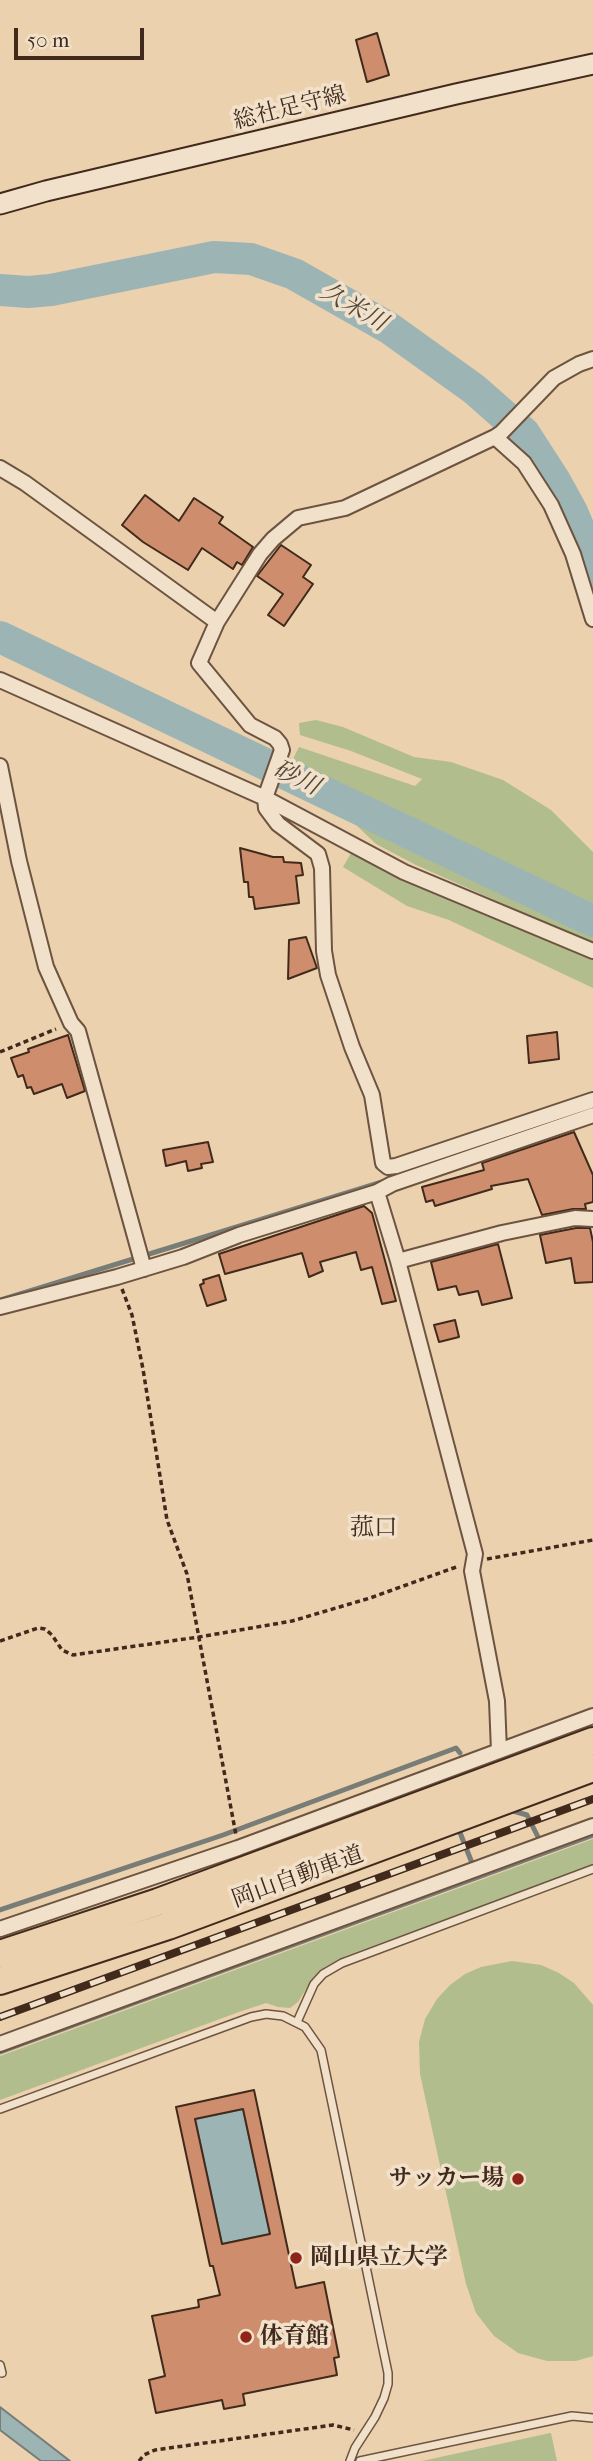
<!DOCTYPE html>
<html>
<head>
<meta charset="utf-8">
<style>
  body { margin:0 }
  #map { position:relative; width:593px; height:2461px; overflow:hidden; background:#ebd1ae; font-family:"IM FELL French Canon",serif }
  canvas { display:block }
  .scale { position:absolute; left:14px; top:28px; width:130px; height:32px; box-sizing:border-box; border:4px solid #412a1c; border-top:0; padding-left:9px; font-size:21px; line-height:24px; white-space:nowrap; color:#412a1c; -webkit-text-stroke:5px #f2e1ca; paint-order:stroke }
</style>
</head>
<body>
<div id="map">
<canvas width="593" height="2461"></canvas>
<div class="scale">50 m</div>
</div>
<script>
const context = document.querySelector('canvas').getContext('2d');
context.lineJoin = 'round';
function fill(path, color) { context.fillStyle = color; context.fill(path, 'evenodd'); }
const toPath = rows => new Path2D(rows.map(r => 'M' + r).join(''));
function stroke(path, color, width, dash) { context.strokeStyle = color; context.lineWidth = width; context.lineCap = dash ? 'butt' : 'round'; context.setLineDash(dash || []); context.stroke(path); }
function write(font, color, halo, rows, align = 'center') {
  context.font = font + ' "IM FELL French Canon","Noto Serif JP",serif'; context.lineWidth = 7; context.setLineDash([]); context.textBaseline = 'middle'; context.strokeStyle = halo; context.fillStyle = color; for (const [text, x, y, turn = 0] of rows) {
    context.save(); context.translate(x, y); context.rotate((+turn || 0) * Math.PI / 180); context.textAlign = isNaN(turn) ? turn : align; if (halo) context.strokeText(text, 0, 0); context.fillText(text, 0, 0); context.restore();
  }
}
const green = toPath([
  [316,720,343,727,414,757,451,762,503,780,551,810,593,852,593,944,416,865,376,844,291,763,299,747,415,786,422,779,351,751,300,735,299,723],
  [351,853,410,883,593,959,593,988,449,920,407,906,343,867],
  [593,1839,593,1865,348,1955,325,1967,313,1978,298,2002,290,2008,278,2007,266,2003,239,2012,0,2100,0,2056],
  [512,1961,541,1965,559,1973,574,1983,593,2005,593,2356,576,2361,547,2361,518,2353,494,2336,476,2313,466,2284,420,2074,419,2042,425,2019,437,1999,450,1985,465,1974,481,1967],
  [551,2433,557,2461,422,2461,550,2433]
]);
const water = toPath([
  [243,2109,270,2234,222,2244,195,2119,243,2109],
  [0,2407,70,2461,41,2461,0,2430,0,2407]
]);
const stream = toPath([
  [0,1300,382,1182],
  [510,1808,513,1811,527,1815,541,1843],
  [457,1825,474,1868],
  [0,1910,223,1835,456,1748,460,1753],
  [0,2052,593,1835]
]);
const river = toPath([
  [0,290,28,292,51,290,214,257,251,259,294,274,389,328,474,389,524,433,555,481,572,512,584,540,593,571],
  [0,637,593,921]
]);
const building = toPath([
  [377,33,389,75,367,82,356,40,377,33],
  [145,495,179,521,194,498,223,517,219,523,253,547,242,565,237,562,233,569,202,548,188,570,143,542,122,525,145,495],
  [281,545,311,565,303,577,313,584,284,626,268,615,283,594,257,576,281,545],
  [240,848,273,857,283,857,284,862,301,863,303,875,296,876,299,903,255,909,253,897,249,897,248,882,244,882,240,848],
  [306,937,317,968,288,979,289,940,306,937],
  [557,1032,559,1059,529,1063,527,1036,557,1032],
  [68,1035,85,1091,67,1098,62,1084,34,1094,31,1087,27,1088,23,1075,18,1077,11,1058,29,1052,28,1049,68,1035],
  [574,1132,593,1175,593,1202,585,1204,586,1209,573,1209,542,1215,528,1179,491,1186,492,1189,435,1206,433,1200,426,1202,422,1187,484,1170,482,1163,574,1132],
  [208,1142,213,1162,201,1164,202,1168,188,1171,186,1161,166,1166,163,1150,208,1142],
  [364,1206,372,1213,396,1301,382,1304,372,1267,361,1270,356,1252,320,1262,323,1271,309,1277,302,1253,225,1274,219,1254,364,1206],
  [576,1228,590,1228,593,1242,593,1282,575,1283,571,1258,546,1263,540,1235,576,1228],
  [498,1244,512,1298,482,1305,478,1291,459,1295,456,1286,438,1290,431,1262,498,1244],
  [219,1275,226,1300,207,1306,200,1285,204,1283,203,1280,219,1275],
  [455,1320,459,1337,439,1342,434,1325,455,1320],
  [254,2090,296,2288,324,2282,339,2357,334,2358,337,2375,243,2394,245,2405,224,2409,222,2400,156,2413,149,2380,165,2376,152,2316,199,2307,198,2300,220,2295,213,2266,210,2266,176,2107,254,2090],
  [243,2109,270,2234,222,2244,195,2119,243,2109]
]);
const path = toPath([
  [0,1052,56,1029],
  [122,1289,132,1315,143,1369,167,1520,187,1574,236,1835],
  [487,1559,593,1540],
  [0,1641,38,1628,45,1629,52,1635,62,1650,73,1655,199,1637,292,1621,370,1598,459,1566],
  [139,2461,144,2455,155,2450,333,2425,354,2430]
]);
const lane = toPath([
  [297,2022,314,1984,323,1974,342,1963,593,1869],
  [0,2109,251,2017,266,2014,283,2016,305,2027,321,2050,388,2373,388,2384,384,2398,375,2417,355,2448,350,2461],
  [0,2365,2,2373],
  [360,2461,572,2416,593,2418]
]);
const street = toPath([
  [593,359,579,364,554,378,501,433,495,437,345,508,298,518,273,539,260,554,217,622,199,663,250,725,275,738,280,744,282,750,265,798,266,808,278,824,318,854,322,868,324,951,328,975,352,1047,372,1095,383,1163,388,1167,396,1166,593,1100],
  [495,437,524,463,551,505,573,554,593,619],
  [0,468,25,483,217,622],
  [0,680,265,798,404,872,593,951],
  [0,766,19,861,46,967,71,1023,78,1031,144,1269],
  [377,1192,392,1184,593,1115],
  [398,1261,475,1554,472,1571,497,1701,499,1751],
  [0,1307,117,1277,183,1257,239,1235,377,1192,398,1261,502,1233,575,1218,593,1219],
  [0,1929,238,1848,593,1716],
  [0,2044,593,1826]
]);
const secondary = toPath([
  [0,204,46,191,456,94,593,64]
]);
const highway = toPath([
  [0,1954,158,1902,593,1741],
  [0,1981,168,1926,593,1768]
]);
const rail = toPath([
  [0,2017,593,1799]
]);
const markers = [
  [518,2179,7,"#8f2418"],
  [296,2258,7,"#8f2418"],
  [246,2337,7,"#8f2418"]
];
const streetNames = [
  ["総社足守線",290,109,-14],
  ["岡山自動車道",298,1878,-20]
];
const poiNames = [
  ["サッカー場",504,2179,"right"],
  ["岡山県立大学",310,2258],
  ["体育館",260,2337]
];
const waterNames = [
  ["久米川",353,308,30],
  ["砂川",296,779,26]
];
const neighbourhoodNames = [
  ["菰口",374,1529]
];
fill(green, '#b2bd8e');
fill(water, '#9cb5b4');
stroke(water, '#787d77', 2);
stroke(stream, '#787d77', 5);
stroke(river, '#9cb5b4', 32);
fill(building, '#ce8e6d');
stroke(building, '#412a1c', 2);
stroke(lane, '#6c5440', 10);
stroke(street, '#6c5440', 18);
stroke(secondary, '#412a1c', 23);
stroke(highway, '#412a1c', 30);
stroke(path, '#412a1c', 3.5, [5, 3.5]);
stroke(lane, '#f2e1ca', 7);
stroke(street, '#f2e1ca', 14);
stroke(secondary, '#f2e1ca', 19);
stroke(highway, '#ebd1ae', 26);
stroke(rail, '#412a1c', 8);
stroke(rail, '#f2e1ca', 5, [16]);
for (const [x, y, r, color] of markers) { const dot = new Path2D(); dot.arc(x, y, r, 0, 2 * Math.PI); context.fillStyle = color; context.fill(dot); stroke(dot, '#f2e1ca', 2.5); }
write('23px', '#412a1c', '#f2e1ca', streetNames);
write('bold 23px', '#412a1c', '#f2e1ca', poiNames, 'left');
write('italic 24px', '#53463a', '#f2e1ca', waterNames);
write('24px', '#412a1c', '#f2e1ca', neighbourhoodNames);
</script>
</body>
</html>
